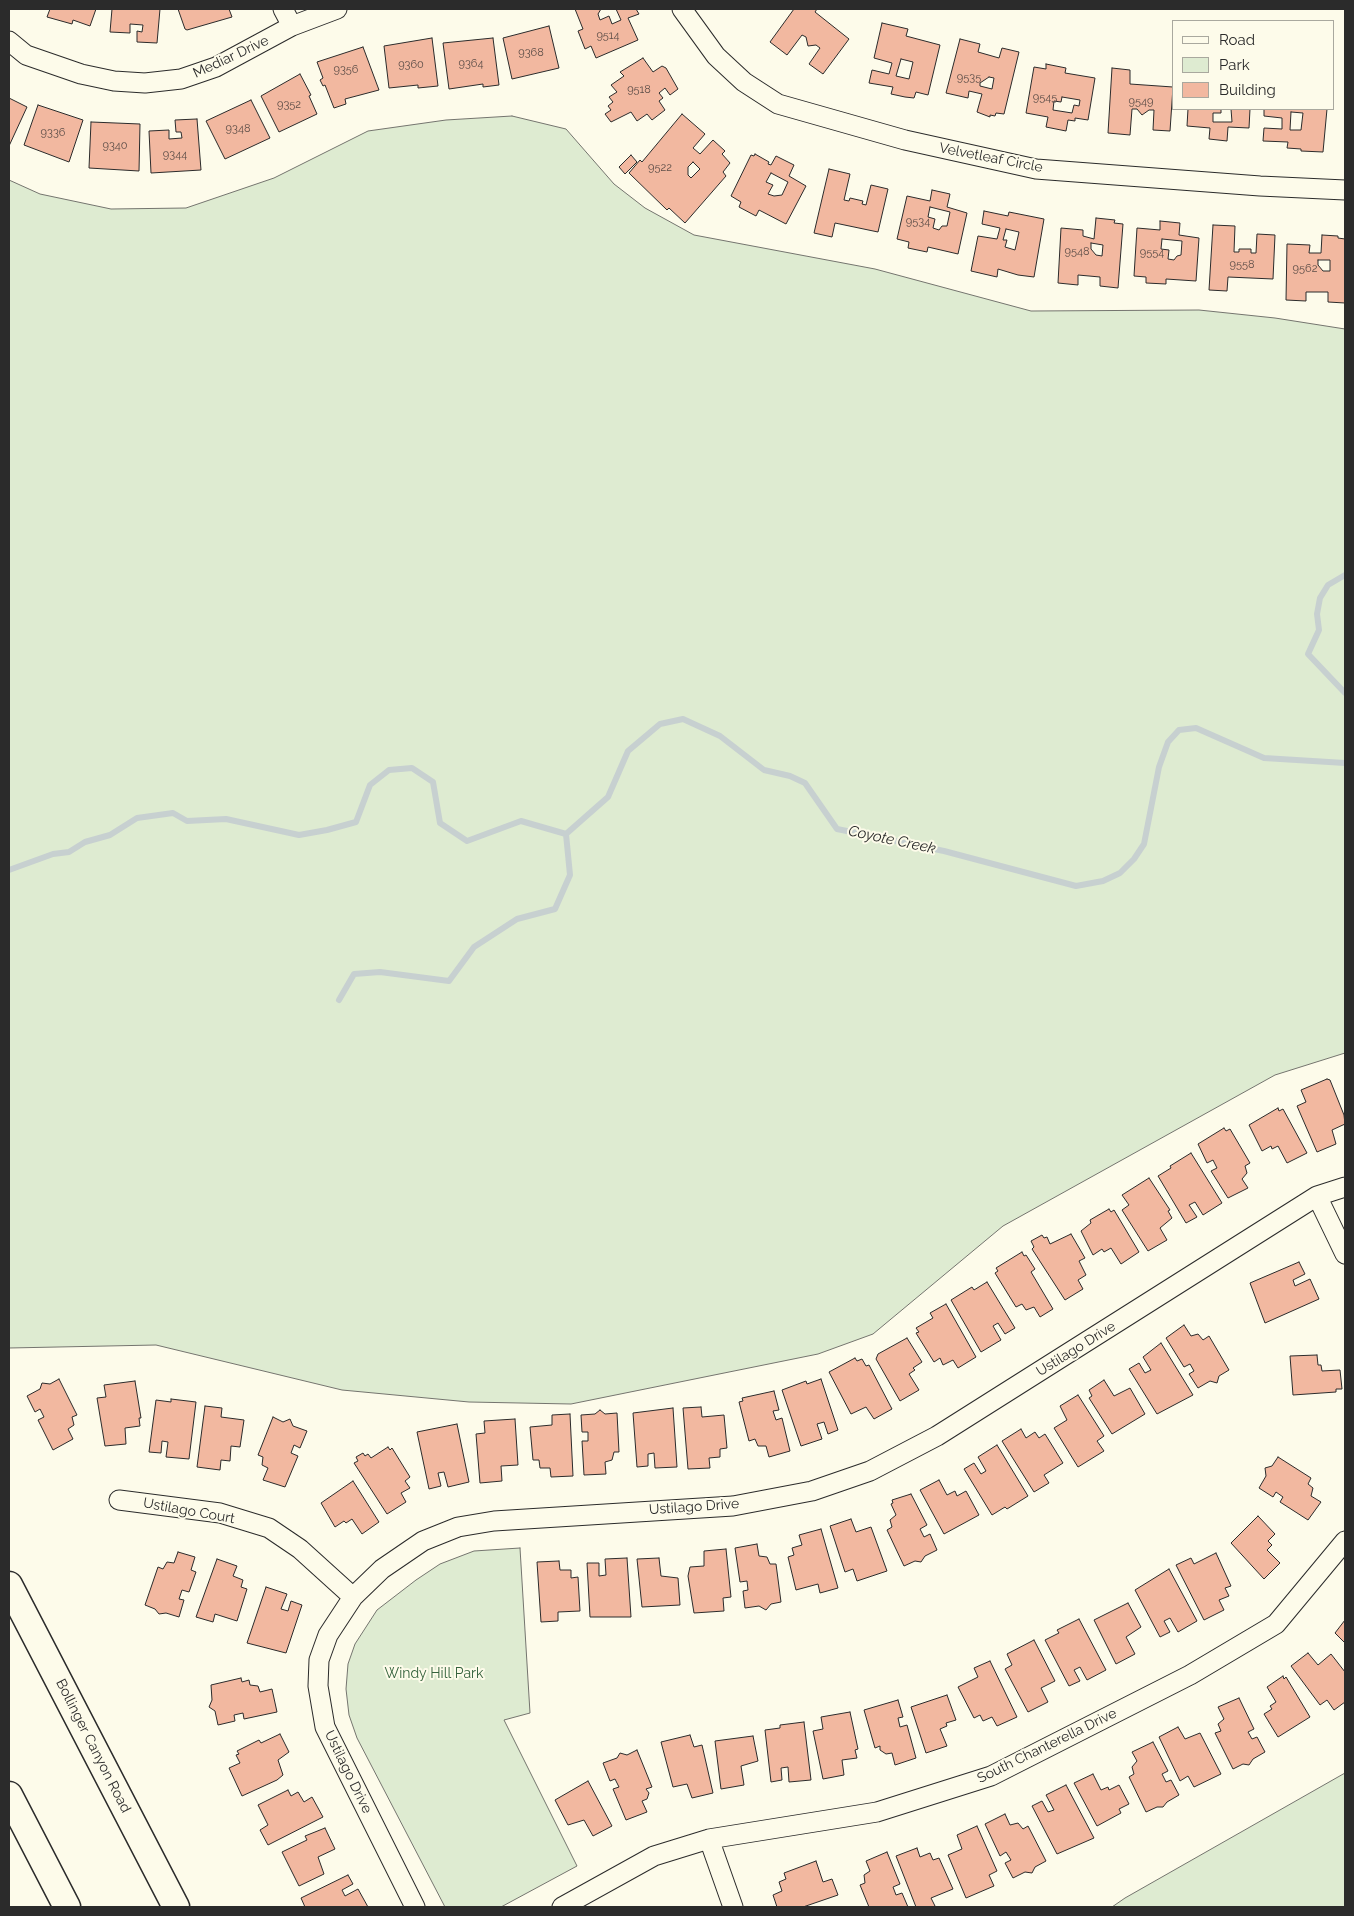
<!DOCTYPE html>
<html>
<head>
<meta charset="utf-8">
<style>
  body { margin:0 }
  #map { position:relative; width:1354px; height:1916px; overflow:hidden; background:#fdfbea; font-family:Raleway,sans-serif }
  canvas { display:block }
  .frame { position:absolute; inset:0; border:10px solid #2b2b2b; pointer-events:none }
  .legend { position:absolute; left:1172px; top:20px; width:162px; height:90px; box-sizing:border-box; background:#fdfbea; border:1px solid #a9a89e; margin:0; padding:6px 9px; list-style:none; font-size:15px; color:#2b2b2b }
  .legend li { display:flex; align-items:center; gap:10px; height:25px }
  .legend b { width:25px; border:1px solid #a9a89e }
</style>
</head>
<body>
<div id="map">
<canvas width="1354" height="1916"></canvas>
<div class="frame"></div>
<ul class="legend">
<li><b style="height:6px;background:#fdfbea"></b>Road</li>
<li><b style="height:14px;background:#deebd1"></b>Park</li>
<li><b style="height:14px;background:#f2b8a0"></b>Building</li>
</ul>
</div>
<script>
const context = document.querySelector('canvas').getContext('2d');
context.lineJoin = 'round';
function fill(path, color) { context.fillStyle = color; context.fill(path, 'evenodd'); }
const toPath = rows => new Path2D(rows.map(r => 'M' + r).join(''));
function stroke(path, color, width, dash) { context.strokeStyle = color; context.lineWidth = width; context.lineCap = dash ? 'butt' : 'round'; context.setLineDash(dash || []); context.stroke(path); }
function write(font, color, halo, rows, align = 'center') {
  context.font = font + ' Raleway,sans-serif'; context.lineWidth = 4; context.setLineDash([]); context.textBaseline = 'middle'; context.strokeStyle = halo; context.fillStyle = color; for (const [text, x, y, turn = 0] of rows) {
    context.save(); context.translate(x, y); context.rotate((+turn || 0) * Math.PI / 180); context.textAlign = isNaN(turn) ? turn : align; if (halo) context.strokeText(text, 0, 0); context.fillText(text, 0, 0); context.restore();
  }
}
const green = toPath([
  [512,116,566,129,614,184,645,208,694,235,875,269,1031,311,1199,310,1275,318,1345,329,1345,1053,1275,1075,1003,1226,873,1334,818,1354,571,1404,469,1402,342,1390,156,1345,9,1348,9,180,40,194,111,209,186,208,274,178,368,131,446,120,512,116],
  [520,1548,530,1713,504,1720,577,1866,501,1907,445,1907,357,1738,349,1715,346,1689,348,1664,355,1644,377,1610,416,1580,440,1564,474,1551,520,1548],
  [1345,1773,1345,1907,1112,1907,1125,1898,1345,1773]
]);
const stream = toPath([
  [1345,575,1328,585,1320,598,1317,614,1319,630,1308,654,1345,693],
  [566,834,608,797,628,751,660,724,683,719,720,736,764,770,790,776,805,783,837,829,944,851,1076,886,1103,881,1120,873,1134,859,1144,844,1159,767,1168,742,1179,730,1196,728,1264,758,1345,763],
  [9,870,53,854,69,852,85,842,110,835,137,818,173,813,187,821,226,819,299,835,327,830,356,822,370,785,389,770,412,768,433,782,440,823,467,841,521,821,566,834],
  [339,1000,354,974,380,972,449,981,474,947,517,919,555,909,570,875,566,834]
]);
const building = toPath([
  [50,9,96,9,90,26,73,20,72,24,47,17,50,9],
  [112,9,160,9,157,43,137,42,137,31,142,32,143,25,130,24,130,33,110,32,112,9],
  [178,9,229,9,232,17,187,30,185,29,178,9],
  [575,9,601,9,598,14,600,20,609,16,612,24,621,20,616,9,636,9,639,14,628,18,638,40,596,58,591,46,585,49,578,31,583,29,575,9],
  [794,9,817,9,815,12,849,39,823,74,809,64,820,48,816,45,808,46,806,37,802,35,787,55,770,42,794,9],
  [882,23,908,29,906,36,940,45,928,95,916,92,914,98,905,97,891,94,893,87,869,83,872,70,889,74,892,63,874,58,882,23],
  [901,59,913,62,909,79,896,76,901,59],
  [549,26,559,68,512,79,503,38,549,26],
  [432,38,438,86,418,88,418,85,389,88,384,46,432,38],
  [493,38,499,85,483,87,483,84,449,89,443,43,493,38],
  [960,39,980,44,978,52,999,58,1002,48,1019,52,1004,114,996,113,995,116,990,115,990,117,977,112,982,94,969,91,968,98,946,93,960,39],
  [989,77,994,78,992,89,980,86,980,83,989,77],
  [363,47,379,90,345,99,346,104,334,108,325,85,323,86,320,80,323,78,317,62,363,47],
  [643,58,653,72,662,66,666,68,678,89,670,95,665,88,659,93,663,98,659,101,665,110,652,120,647,114,637,121,631,112,611,122,605,114,611,110,608,106,613,102,609,97,617,92,611,85,624,76,620,72,643,58],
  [1046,64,1066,68,1065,73,1095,78,1088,120,1075,118,1075,121,1068,120,1066,131,1046,127,1048,117,1026,113,1034,67,1046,69,1046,64],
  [1062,97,1080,100,1079,106,1074,105,1072,113,1053,110,1054,101,1061,102,1062,97],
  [1112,68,1130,70,1130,84,1173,87,1170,131,1153,130,1154,110,1149,110,1142,115,1137,109,1132,109,1130,135,1108,133,1112,68],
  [300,74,311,95,309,96,317,114,279,132,261,96,300,74],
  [9,98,27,107,9,146,9,98],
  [251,100,270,138,225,159,206,121,251,100],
  [38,105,83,120,69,162,24,145,38,105],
  [1188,109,1221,109,1221,113,1213,113,1213,122,1232,122,1231,109,1250,109,1249,128,1228,127,1227,141,1209,139,1210,128,1187,126,1188,109],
  [1264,109,1327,109,1323,152,1301,151,1301,149,1287,148,1288,142,1263,141,1264,128,1282,129,1282,118,1264,116,1264,109],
  [1291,112,1303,113,1301,130,1290,130,1291,112],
  [682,114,705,134,693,148,700,154,713,140,725,151,722,154,730,163,723,172,726,176,685,223,669,208,667,210,629,173,640,160,642,162,682,114],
  [693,162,700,169,691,178,688,175,688,167,693,162],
  [197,119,201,170,151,173,149,131,169,130,169,139,182,138,181,132,176,132,175,120,197,119],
  [91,122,140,124,139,171,89,168,91,122],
  [755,154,769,162,768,164,771,165,776,156,794,165,789,176,806,186,786,224,759,210,756,216,739,207,741,202,731,196,751,155,754,156,755,154],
  [771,173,788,182,782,195,774,196,768,194,773,185,766,182,771,173],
  [631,155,637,162,625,174,619,167,631,155],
  [829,169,850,174,844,200,849,201,850,198,863,201,862,204,866,205,871,185,888,189,878,232,835,223,832,237,814,233,829,169],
  [932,190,950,194,947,207,967,213,958,254,928,247,927,252,908,248,909,242,897,239,907,196,930,201,932,190],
  [930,207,950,212,947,226,942,226,939,230,933,228,935,219,928,217,930,207],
  [984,211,1008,216,1009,212,1044,219,1034,277,1018,275,998,269,997,277,971,271,978,236,997,239,1000,228,982,224,984,211],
  [1006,229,1019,232,1015,250,1005,247,1007,240,1003,240,1006,229],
  [1096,218,1115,220,1114,223,1123,224,1118,288,1100,286,1100,277,1078,275,1078,285,1058,283,1061,228,1083,230,1083,236,1094,239,1096,218],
  [1091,243,1103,245,1102,256,1096,255,1091,249,1091,243],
  [1160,221,1180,223,1179,235,1199,238,1196,281,1166,279,1166,284,1146,283,1146,277,1134,276,1137,228,1160,230,1160,221],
  [1162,239,1182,241,1181,255,1177,256,1174,260,1168,259,1169,250,1161,249,1162,239],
  [1213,225,1235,226,1234,252,1239,252,1239,249,1251,249,1251,253,1256,253,1257,234,1275,235,1273,279,1228,277,1227,291,1209,290,1213,225],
  [1322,235,1338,236,1338,238,1345,239,1345,303,1328,302,1328,292,1306,292,1306,301,1286,300,1287,244,1310,245,1309,253,1321,253,1322,235],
  [1318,260,1330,260,1330,271,1323,271,1318,265,1318,260],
  [1327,1079,1330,1080,1344,1115,1345,1124,1332,1130,1336,1144,1317,1152,1297,1106,1306,1102,1301,1090,1327,1079],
  [1278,1108,1279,1111,1283,1109,1307,1153,1287,1163,1278,1146,1272,1149,1271,1146,1262,1151,1249,1125,1278,1108],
  [1224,1128,1226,1131,1230,1129,1250,1163,1245,1166,1247,1173,1242,1179,1248,1188,1228,1198,1211,1171,1217,1168,1213,1160,1207,1163,1198,1144,1224,1128],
  [1191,1153,1222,1203,1203,1215,1195,1202,1189,1205,1197,1217,1186,1223,1158,1176,1171,1168,1170,1166,1191,1153],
  [1149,1178,1170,1210,1168,1211,1172,1218,1160,1228,1167,1240,1148,1251,1122,1210,1129,1205,1122,1195,1149,1178],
  [1109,1209,1111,1212,1114,1210,1139,1252,1121,1264,1111,1248,1104,1252,1102,1249,1093,1255,1081,1231,1091,1223,1090,1220,1109,1209],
  [1071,1234,1085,1258,1079,1261,1086,1275,1078,1280,1083,1289,1065,1300,1032,1249,1034,1247,1031,1241,1042,1235,1044,1238,1047,1237,1050,1244,1071,1234],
  [1022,1252,1024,1256,1026,1255,1035,1269,1031,1272,1053,1309,1040,1317,1034,1307,1026,1310,1022,1304,1016,1307,995,1273,998,1271,996,1268,1022,1252],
  [1299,1262,1305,1274,1293,1280,1295,1286,1310,1279,1319,1299,1265,1323,1250,1283,1299,1262],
  [987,1282,1015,1328,1005,1334,998,1323,993,1326,1001,1340,981,1352,951,1300,972,1287,974,1290,987,1282],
  [946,1304,976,1357,958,1368,953,1360,943,1365,940,1358,934,1362,916,1333,919,1332,916,1328,933,1318,930,1313,946,1304],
  [1184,1325,1191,1336,1198,1334,1203,1340,1209,1336,1229,1370,1219,1376,1217,1383,1210,1381,1198,1388,1189,1374,1194,1371,1190,1364,1184,1367,1166,1338,1184,1325],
  [907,1338,922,1362,913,1368,915,1370,909,1374,919,1390,900,1401,876,1359,878,1354,907,1338],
  [1161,1343,1193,1395,1157,1414,1129,1369,1139,1363,1145,1373,1151,1370,1143,1357,1161,1343],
  [1317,1355,1318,1365,1321,1365,1322,1371,1340,1370,1342,1389,1336,1389,1336,1392,1293,1395,1290,1356,1317,1355],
  [855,1358,857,1361,862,1359,866,1366,869,1365,892,1409,874,1419,866,1407,851,1414,829,1372,855,1358],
  [59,1379,77,1415,72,1417,74,1425,68,1429,73,1439,53,1450,38,1420,44,1417,40,1409,35,1412,27,1396,40,1389,42,1383,50,1384,59,1379],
  [821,1379,838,1430,828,1434,824,1422,817,1424,822,1439,801,1446,782,1390,806,1381,807,1384,821,1379],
  [1104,1380,1114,1396,1130,1388,1145,1414,1112,1434,1089,1398,1092,1396,1089,1390,1104,1380],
  [135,1381,141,1418,139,1418,140,1426,125,1428,126,1444,105,1446,97,1398,106,1397,104,1385,135,1381],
  [774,1391,779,1410,773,1411,776,1420,782,1418,790,1451,769,1457,766,1446,758,1446,755,1439,749,1441,739,1402,743,1401,742,1398,774,1391],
  [1078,1395,1104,1436,1097,1441,1104,1451,1078,1467,1054,1428,1067,1420,1060,1406,1078,1395],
  [171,1399,196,1402,189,1459,166,1457,168,1442,162,1441,161,1453,149,1452,156,1400,171,1402,171,1399],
  [205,1406,222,1408,221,1417,244,1420,240,1447,231,1446,230,1461,221,1460,220,1470,197,1467,205,1406],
  [701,1407,702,1417,724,1415,727,1448,720,1449,720,1457,709,1458,710,1468,688,1469,683,1408,701,1407],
  [673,1408,677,1467,655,1468,654,1453,648,1454,648,1466,637,1467,633,1413,673,1408],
  [600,1410,605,1414,617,1413,619,1452,614,1452,612,1460,605,1462,606,1474,584,1475,582,1441,588,1441,588,1432,582,1432,581,1415,595,1414,600,1410],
  [570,1414,573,1476,551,1477,550,1468,540,1468,539,1460,533,1460,530,1427,552,1425,552,1415,570,1414],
  [273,1417,283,1422,290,1419,293,1426,307,1431,300,1448,294,1445,291,1453,298,1456,285,1487,263,1480,268,1468,262,1465,263,1457,258,1455,273,1417],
  [515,1419,518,1465,501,1466,502,1481,480,1483,476,1434,485,1433,484,1421,515,1419],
  [457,1424,469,1482,448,1487,444,1472,438,1473,441,1486,429,1489,417,1432,457,1424],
  [1021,1429,1026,1438,1035,1432,1039,1438,1045,1434,1063,1463,1044,1475,1049,1483,1034,1492,1002,1441,1021,1429],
  [997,1445,1028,1496,1007,1509,1005,1507,992,1515,964,1469,974,1463,981,1474,986,1471,978,1457,997,1445],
  [388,1447,390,1450,392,1448,410,1477,405,1481,410,1488,401,1493,406,1502,387,1514,354,1463,358,1461,356,1457,363,1453,365,1456,368,1454,371,1458,388,1447],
  [1278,1457,1311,1478,1308,1484,1313,1488,1311,1496,1321,1502,1308,1520,1280,1502,1283,1497,1276,1492,1273,1497,1259,1488,1266,1476,1265,1468,1272,1466,1278,1457],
  [939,1480,947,1495,955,1491,957,1496,966,1491,979,1515,944,1534,920,1490,939,1480],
  [353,1481,379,1522,362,1534,352,1519,346,1523,344,1521,335,1527,321,1503,353,1481],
  [911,1494,927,1525,920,1529,924,1537,930,1534,937,1550,925,1556,921,1562,915,1561,904,1566,887,1530,892,1527,890,1520,896,1515,891,1504,893,1503,892,1500,911,1494],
  [1258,1516,1275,1534,1268,1541,1272,1545,1267,1550,1280,1563,1264,1579,1231,1543,1258,1516],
  [851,1519,856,1532,871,1527,887,1571,857,1581,853,1569,845,1572,830,1526,851,1519],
  [821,1529,838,1588,820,1593,818,1584,796,1590,788,1557,794,1555,792,1548,802,1545,799,1535,821,1529],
  [757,1544,759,1556,767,1557,770,1564,776,1564,781,1602,771,1604,766,1610,759,1606,745,1608,743,1591,748,1590,747,1581,740,1582,735,1548,757,1544],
  [726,1549,731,1597,723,1598,724,1611,694,1613,688,1576,690,1567,704,1566,704,1551,726,1549],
  [178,1552,195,1557,191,1570,196,1572,189,1592,182,1590,179,1599,184,1600,179,1617,166,1613,159,1614,155,1609,145,1605,158,1567,163,1569,167,1562,174,1563,178,1552],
  [1216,1553,1231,1586,1225,1588,1229,1596,1219,1600,1224,1610,1204,1620,1176,1565,1191,1558,1194,1564,1216,1553],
  [627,1558,631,1617,590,1617,587,1563,599,1563,599,1576,606,1575,605,1559,627,1558],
  [659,1558,661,1576,678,1578,680,1605,642,1607,637,1559,659,1558],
  [217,1559,237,1566,233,1576,243,1580,241,1587,247,1589,237,1621,215,1614,213,1622,196,1617,217,1559],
  [559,1561,560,1570,571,1570,571,1578,578,1577,580,1611,558,1612,558,1621,541,1622,537,1562,559,1561],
  [1169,1569,1197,1621,1178,1632,1170,1618,1164,1621,1170,1632,1160,1637,1135,1590,1169,1569],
  [266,1587,287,1594,281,1609,288,1611,291,1601,302,1605,286,1653,247,1643,266,1587],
  [1128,1603,1141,1627,1126,1637,1135,1654,1116,1664,1094,1620,1128,1603],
  [1079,1619,1106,1670,1087,1680,1080,1667,1074,1670,1080,1681,1069,1686,1045,1640,1059,1633,1057,1630,1079,1619],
  [1345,1620,1345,1643,1335,1633,1345,1620],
  [1034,1640,1055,1681,1041,1688,1048,1702,1028,1712,1005,1669,1012,1665,1007,1654,1034,1640],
  [1308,1653,1318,1665,1331,1654,1345,1672,1345,1702,1334,1710,1327,1700,1320,1705,1291,1666,1308,1653],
  [990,1661,1017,1717,997,1726,992,1717,983,1721,980,1715,974,1718,958,1687,978,1677,974,1668,990,1661],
  [1283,1676,1284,1679,1286,1677,1310,1717,1278,1737,1264,1714,1272,1709,1270,1706,1276,1702,1267,1687,1283,1676],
  [241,1678,242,1682,249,1680,250,1685,258,1686,260,1692,272,1689,277,1712,244,1719,243,1713,234,1715,235,1721,218,1725,215,1711,209,1707,212,1700,211,1685,241,1678],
  [947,1695,956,1720,946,1723,947,1726,940,1729,947,1746,926,1753,911,1707,947,1695],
  [1239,1698,1254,1729,1248,1732,1252,1739,1257,1737,1265,1752,1253,1759,1249,1765,1243,1764,1233,1769,1215,1733,1221,1731,1218,1724,1224,1719,1218,1707,1239,1698],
  [898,1700,903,1717,898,1718,900,1727,907,1725,916,1758,895,1765,892,1753,886,1754,880,1750,880,1746,875,1748,864,1710,898,1700],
  [850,1712,858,1749,855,1750,857,1758,842,1760,844,1775,823,1779,813,1731,823,1729,821,1717,850,1712],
  [804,1722,811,1780,789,1782,788,1767,781,1768,782,1780,771,1782,765,1730,780,1728,780,1725,804,1722],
  [1178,1727,1185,1739,1200,1733,1221,1774,1194,1787,1188,1776,1180,1781,1159,1737,1178,1727],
  [280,1734,289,1752,278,1760,283,1775,277,1780,242,1796,229,1768,240,1763,236,1755,239,1754,237,1751,259,1740,261,1743,280,1734],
  [690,1735,694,1747,702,1745,713,1793,692,1798,687,1784,673,1787,661,1742,690,1735],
  [753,1736,758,1761,741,1766,744,1785,721,1789,715,1741,753,1736],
  [1153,1742,1168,1771,1162,1774,1166,1782,1171,1780,1179,1795,1167,1802,1163,1807,1157,1807,1146,1812,1129,1777,1134,1774,1132,1767,1137,1761,1132,1752,1153,1742],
  [637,1750,652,1787,646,1789,649,1793,647,1799,642,1801,647,1812,626,1820,613,1789,619,1787,615,1779,610,1781,603,1763,617,1758,620,1753,627,1755,637,1750],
  [1093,1774,1101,1790,1108,1787,1109,1790,1119,1785,1129,1804,1119,1809,1121,1813,1097,1826,1074,1783,1093,1774],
  [588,1781,612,1826,593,1836,584,1820,568,1825,555,1800,588,1781],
  [1066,1785,1094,1838,1057,1854,1032,1806,1042,1801,1048,1812,1054,1810,1046,1795,1066,1785],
  [288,1790,291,1796,298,1792,304,1802,312,1797,323,1817,268,1845,260,1830,268,1825,258,1805,288,1790],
  [1005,1814,1010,1825,1018,1823,1023,1829,1028,1826,1046,1861,1035,1867,1032,1873,1025,1872,1013,1878,1005,1863,1011,1860,1006,1852,1000,1856,985,1824,1005,1814],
  [977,1826,997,1871,989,1875,994,1886,966,1898,948,1855,962,1849,957,1835,977,1826],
  [325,1828,335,1849,318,1857,324,1874,299,1886,282,1852,307,1840,305,1836,325,1828],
  [917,1848,920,1857,930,1853,933,1860,939,1858,953,1889,931,1898,935,1906,933,1907,916,1907,896,1856,917,1848],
  [887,1852,900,1884,893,1887,896,1895,902,1893,908,1907,869,1907,860,1885,865,1883,864,1875,870,1871,866,1861,887,1852],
  [816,1861,823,1882,832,1879,838,1895,803,1907,777,1907,773,1895,782,1891,779,1882,786,1879,784,1873,816,1861],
  [348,1875,353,1884,342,1890,345,1896,358,1889,368,1907,305,1907,301,1898,348,1875]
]);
const street = toPath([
  [283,9,292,26],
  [682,9,716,56,744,82,778,104,905,140,1036,169,1260,186,1345,190],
  [9,41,26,55,81,74,114,81,145,83,181,79,216,67,292,26,337,9],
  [1317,1196,1345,1254],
  [119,1500,220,1513,269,1528,300,1549,353,1597],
  [709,1839,733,1907],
  [415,1907,325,1727,318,1686,319,1660,328,1635,353,1597,382,1569,423,1541,458,1527,494,1521,733,1506,812,1491,870,1471,937,1436,1317,1196,1345,1187],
  [562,1907,654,1856,709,1839,877,1812,991,1776,1190,1675,1276,1624,1345,1541]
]);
const secondary = toPath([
  [9,1585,176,1907],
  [9,1795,67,1907]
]);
const numberNames = [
  ["9514",608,36],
  ["9368",531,53],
  ["9364",471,64],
  ["9360",411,65],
  ["9356",346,70],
  ["9535",969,78],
  ["9518",639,90],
  ["9545",1045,98],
  ["9549",1141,102],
  ["9352",289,105],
  ["9348",238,129],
  ["9336",53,133],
  ["9340",115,146],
  ["9344",175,155],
  ["9522",660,168],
  ["9534",918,222],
  ["9548",1077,252],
  ["9554",1152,253],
  ["9558",1242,265],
  ["9562",1305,269]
];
const streetNames = [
  ["Mediar Drive",231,57,-25],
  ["Velvetleaf Circle",991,158,11],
  ["Ustilago Drive",1076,1349,-32],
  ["Ustilago Drive",694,1507,-4],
  ["Ustilago Court",189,1511,10],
  ["Bollinger Canyon Road",93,1746,63],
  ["South Chanterella Drive",1047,1746,-26],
  ["Ustilago Drive",348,1772,64]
];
const parkNames = [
  ["Windy Hill Park",434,1674]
];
const waterNames = [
  ["Coyote Creek",892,840,12]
];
fill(green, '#deebd1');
stroke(green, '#74746e', 1);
stroke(stream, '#c7d0d0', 6);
fill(building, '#f2b8a0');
stroke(building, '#2b2b2b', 1);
stroke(street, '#2b2b2b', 21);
stroke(secondary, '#2b2b2b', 29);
stroke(street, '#fdfbea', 19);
stroke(secondary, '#fdfbea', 26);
write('11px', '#5d4e48', null, numberNames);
write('14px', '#2b2b2b', '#fdfbea', streetNames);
write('14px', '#34623c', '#fdfbea', parkNames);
write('italic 15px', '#2b2b2b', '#fdfbea', waterNames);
</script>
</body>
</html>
